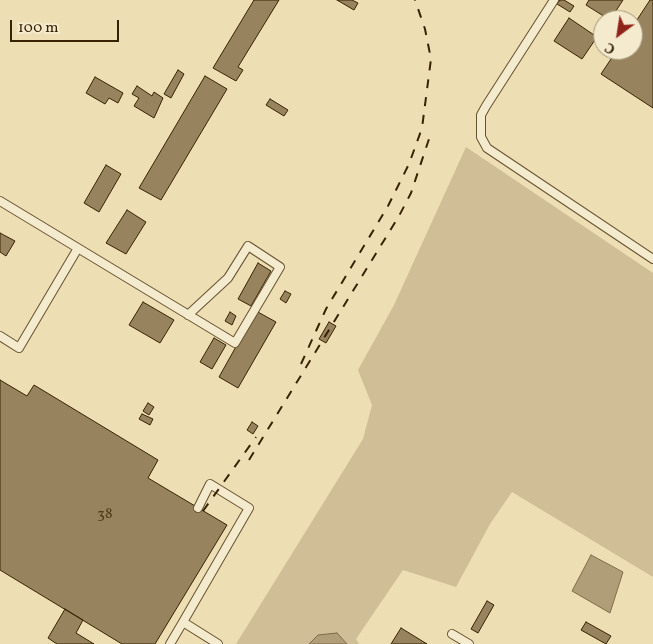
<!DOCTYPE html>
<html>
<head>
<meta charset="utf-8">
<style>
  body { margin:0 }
  #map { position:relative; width:653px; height:644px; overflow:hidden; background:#eedeb4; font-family:Vollkorn,serif }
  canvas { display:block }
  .north { position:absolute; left:593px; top:10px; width:50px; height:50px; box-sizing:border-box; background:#f4eace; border:1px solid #a99a7d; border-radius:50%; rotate:211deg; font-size:14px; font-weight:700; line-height:20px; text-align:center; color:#382203 }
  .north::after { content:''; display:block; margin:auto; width:18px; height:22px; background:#8f2418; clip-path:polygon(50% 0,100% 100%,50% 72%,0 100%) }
  .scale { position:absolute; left:10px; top:20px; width:109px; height:22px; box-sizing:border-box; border:2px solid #382203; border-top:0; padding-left:6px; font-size:15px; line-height:18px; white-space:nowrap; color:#382203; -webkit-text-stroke:4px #f4eace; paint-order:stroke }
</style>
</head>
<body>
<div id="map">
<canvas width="653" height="644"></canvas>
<div class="north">С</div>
<div class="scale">100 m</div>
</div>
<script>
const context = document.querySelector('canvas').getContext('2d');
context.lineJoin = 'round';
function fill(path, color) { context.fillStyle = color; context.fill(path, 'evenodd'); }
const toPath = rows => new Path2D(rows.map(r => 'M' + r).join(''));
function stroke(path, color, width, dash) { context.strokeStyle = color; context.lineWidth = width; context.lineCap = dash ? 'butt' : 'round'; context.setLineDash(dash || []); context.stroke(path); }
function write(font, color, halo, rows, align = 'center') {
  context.font = font + ' Vollkorn,serif'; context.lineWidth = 5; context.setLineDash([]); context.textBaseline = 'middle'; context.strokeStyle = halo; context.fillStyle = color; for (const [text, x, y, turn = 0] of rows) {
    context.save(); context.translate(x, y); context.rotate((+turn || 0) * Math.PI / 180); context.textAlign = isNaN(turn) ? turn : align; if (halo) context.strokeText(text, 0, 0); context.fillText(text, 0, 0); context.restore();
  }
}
const green = toPath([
  [466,147,653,273,653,577,512,492,490,524,456,587,403,570,356,639,359,644,236,644,363,439,372,405,358,370,394,305]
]);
const water = toPath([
  [591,555,623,572,610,613,572,591,591,555],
  [337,633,347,644,309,644,318,635,337,633]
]);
const building = toPath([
  [254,0,279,0,238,67,243,70,236,81,213,68,254,0],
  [337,0,352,0,358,3,354,10,337,0],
  [560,0,564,0,574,6,570,12,557,4,560,0],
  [589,0,623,0,610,20,586,5,589,0],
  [650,0,653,0,653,108,601,74,617,50,633,50,633,26,650,0],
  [569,18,597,37,582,59,554,41,569,18],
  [178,70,184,74,171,98,164,94,178,70],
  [205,76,227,89,161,200,139,188,205,76],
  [95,77,123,93,118,103,109,98,105,104,86,93,95,77],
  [137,86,152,96,154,92,163,98,154,118,134,106,139,98,132,94,137,86],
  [270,99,288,110,284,116,266,105,270,99],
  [106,165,121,174,99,212,84,203,106,165],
  [127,210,146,222,126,254,106,243,127,210],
  [0,233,15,241,6,256,0,252,0,233],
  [258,263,271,271,251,306,238,299,258,263],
  [285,291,291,294,286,303,280,299,285,291],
  [143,302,174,320,160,343,129,325,143,302],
  [256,311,276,322,238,388,219,377,256,311],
  [230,312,236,316,232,325,225,321,230,312],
  [329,322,336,326,326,343,319,339,329,322],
  [214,338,226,345,212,369,200,362,214,338],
  [0,380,27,396,34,385,158,460,148,478,227,525,155,644,122,644,0,570,0,380],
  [148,403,154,407,149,415,143,411,148,403],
  [142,414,153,419,150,425,139,419,142,414],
  [252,422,258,426,253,434,247,430,252,422],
  [487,601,494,605,478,633,471,629,487,601],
  [65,609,83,620,76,633,94,644,57,644,48,638,65,609],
  [586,622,611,636,606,644,581,630,586,622],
  [401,628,427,644,391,644,401,628]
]);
const minor = toPath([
  [554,0,486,106,481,115,481,137,487,148,653,259],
  [0,201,235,343,280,267,248,246,228,278,188,315],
  [0,336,19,348,78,248],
  [183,622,249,508,210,484,198,508],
  [452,634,469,644],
  [170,644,183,622,218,644]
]);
const rail = toPath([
  [301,364,326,309,388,206,409,164,422,128,431,59,425,29,415,0],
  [249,460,399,216,411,193,429,139],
  [203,511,256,437]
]);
const numberNames = [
  ["38",105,515]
];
fill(green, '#cfbe96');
fill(water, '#b09e78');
stroke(water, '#806c49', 1);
fill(building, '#97845f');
stroke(building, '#382203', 1);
stroke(minor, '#66512f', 10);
stroke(minor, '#f4eace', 8);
stroke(rail, '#382203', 2, [9, 9]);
write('15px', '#503a1a', null, numberNames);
</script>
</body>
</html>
